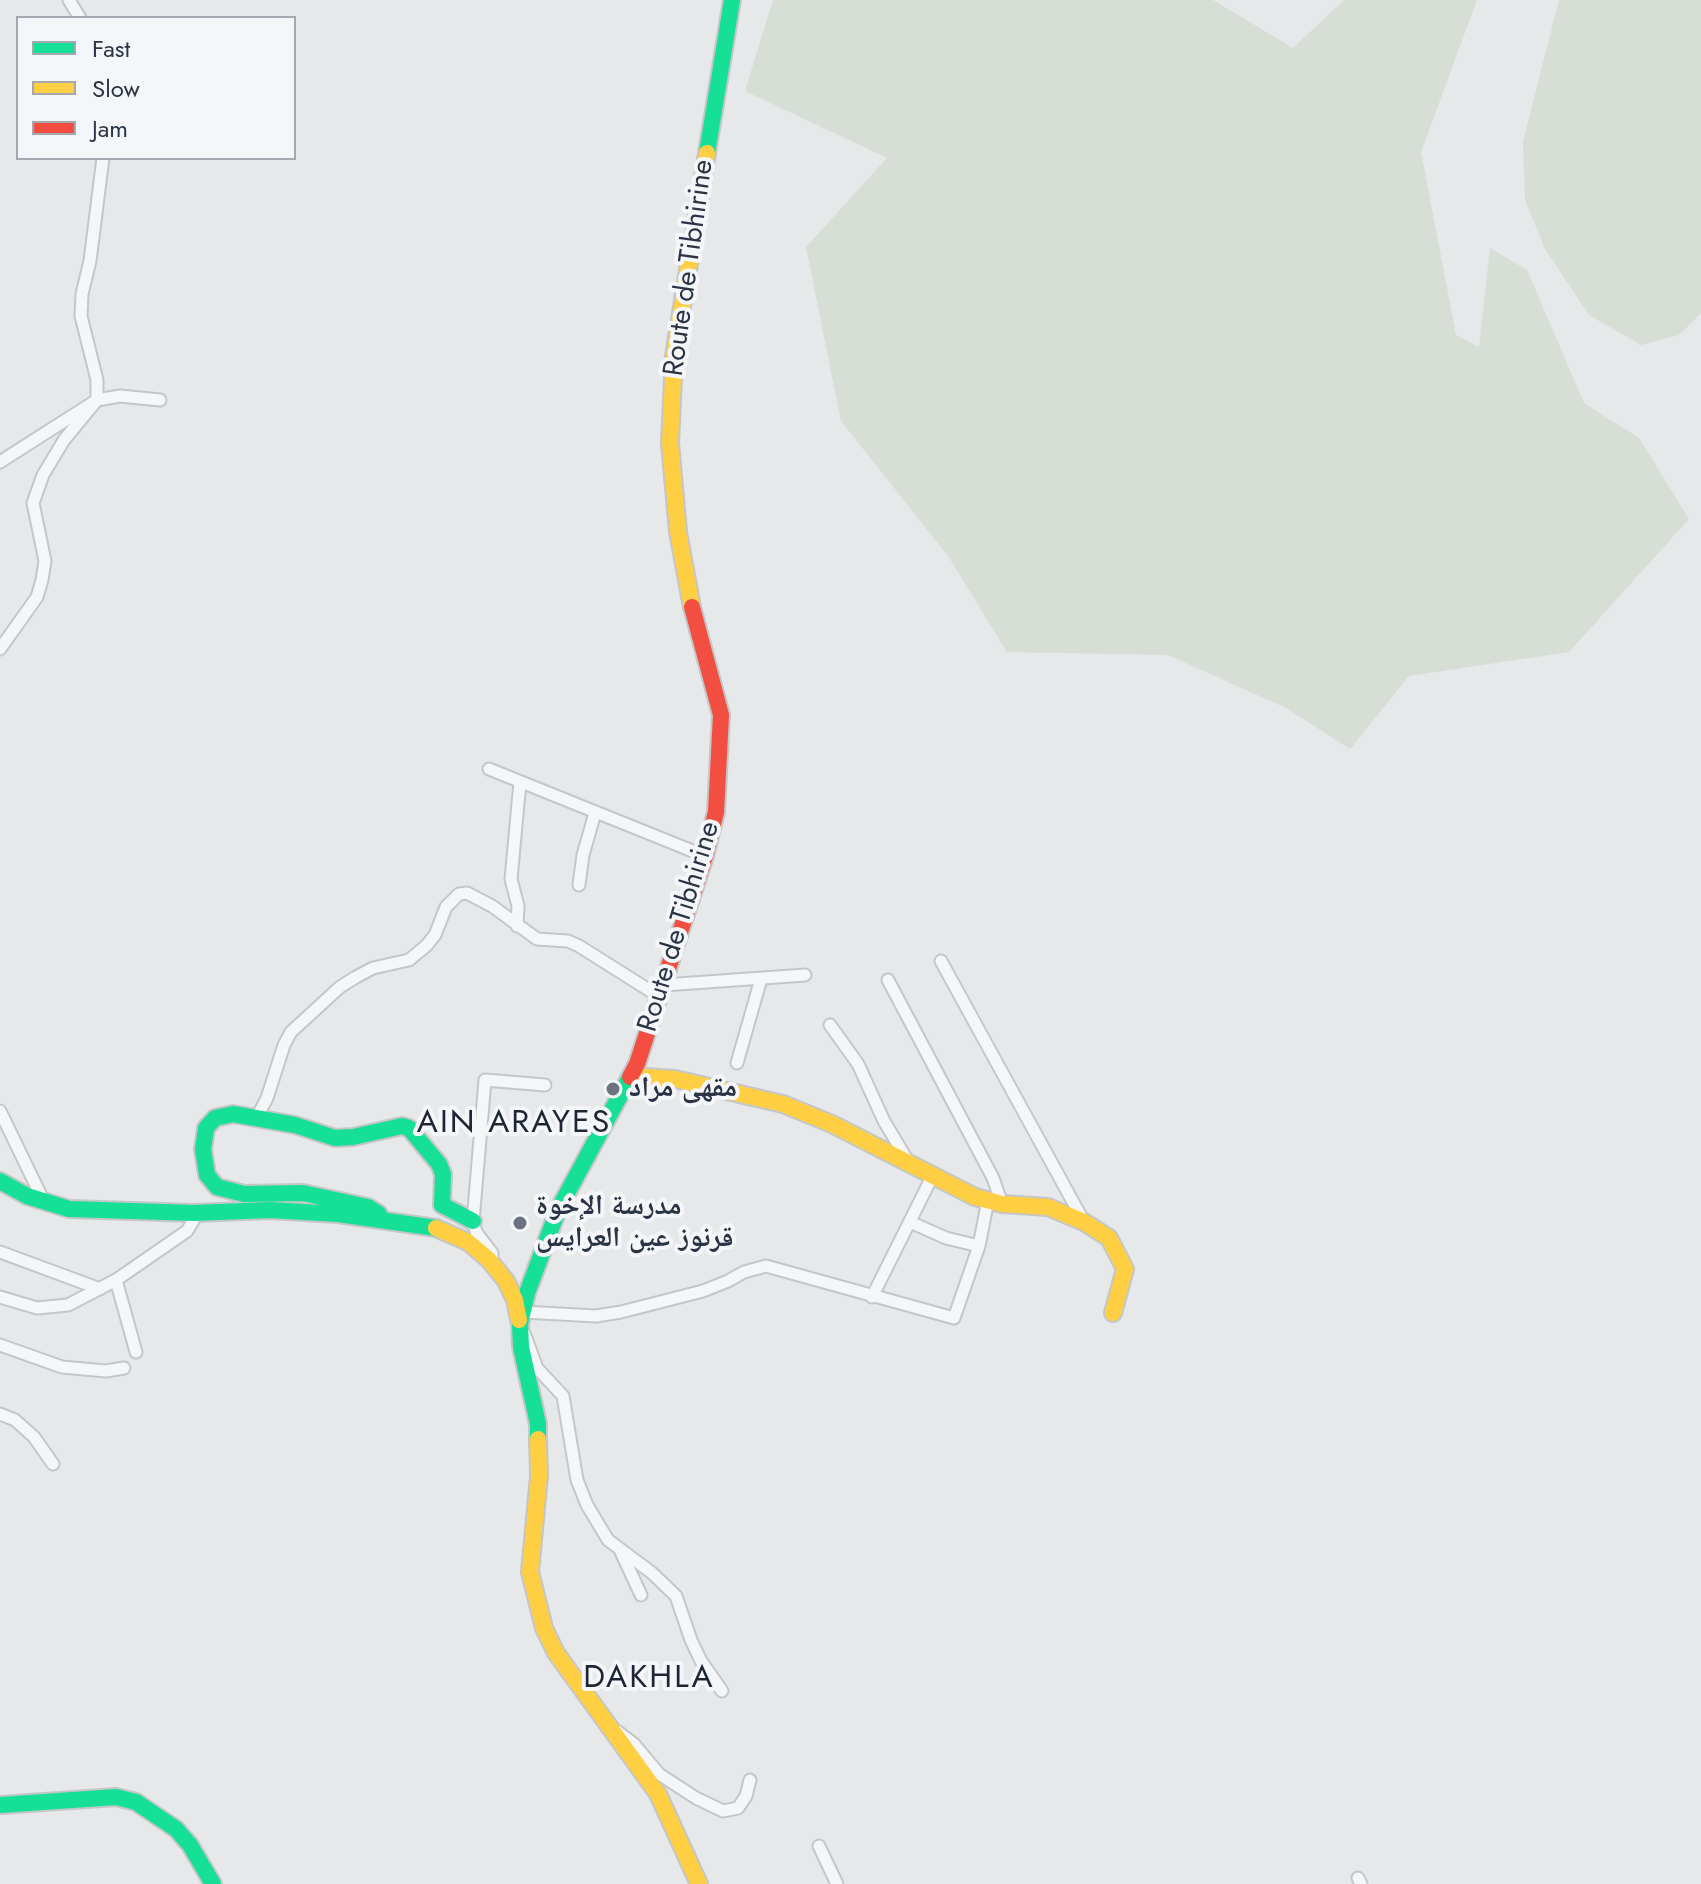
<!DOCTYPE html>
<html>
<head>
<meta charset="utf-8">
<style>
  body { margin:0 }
  #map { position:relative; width:1701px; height:1884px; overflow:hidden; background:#e6e8ea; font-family:Jost,sans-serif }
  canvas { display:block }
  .legend { position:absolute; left:16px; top:16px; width:280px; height:144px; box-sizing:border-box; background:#f4f6f9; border:2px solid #a4a8b1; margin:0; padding:10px 14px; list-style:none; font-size:24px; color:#2b3445 }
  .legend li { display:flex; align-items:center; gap:16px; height:40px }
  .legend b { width:40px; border:2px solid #a4a8b1 }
</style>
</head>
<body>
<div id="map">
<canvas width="1701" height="1884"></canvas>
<ul class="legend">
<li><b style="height:10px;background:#16e098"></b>Fast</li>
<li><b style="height:10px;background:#ffcf43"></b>Slow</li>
<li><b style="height:10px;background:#f24e42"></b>Jam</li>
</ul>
</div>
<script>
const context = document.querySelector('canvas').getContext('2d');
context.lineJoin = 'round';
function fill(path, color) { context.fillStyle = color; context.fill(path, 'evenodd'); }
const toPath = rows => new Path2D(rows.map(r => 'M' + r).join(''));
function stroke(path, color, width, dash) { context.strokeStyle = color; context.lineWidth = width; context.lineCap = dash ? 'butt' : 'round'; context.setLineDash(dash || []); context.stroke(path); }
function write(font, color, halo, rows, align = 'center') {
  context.font = font + ' Jost,"Noto Naskh Arabic",sans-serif'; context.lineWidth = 8; context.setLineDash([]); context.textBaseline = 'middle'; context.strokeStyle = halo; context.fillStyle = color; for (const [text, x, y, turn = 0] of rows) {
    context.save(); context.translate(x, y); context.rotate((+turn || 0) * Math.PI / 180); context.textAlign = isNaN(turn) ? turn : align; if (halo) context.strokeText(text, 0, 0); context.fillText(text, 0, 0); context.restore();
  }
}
const green = toPath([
  [773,0,1213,0,1293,48,1344,0,1477,0,1421,152,1456,335,1479,347,1490,248,1527,270,1584,403,1639,438,1689,519,1569,652,1409,676,1350,749,1286,708,1168,655,1007,652,948,556,841,421,806,247,887,158,745,91],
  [1559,0,1701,0,1701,313,1679,335,1641,345,1589,315,1545,249,1525,200,1523,142]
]);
const street = toPath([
  [69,0,80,18],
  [0,462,97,400,120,396,160,400],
  [0,649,37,597,42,580,45,561,33,503,43,475,64,440,97,400,97,380,81,316,82,294,90,261,103,158],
  [489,769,705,856],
  [579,885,583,855,595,813],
  [517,926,518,906,511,879,520,782],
  [941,961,1084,1222],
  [888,980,993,1178,1002,1204],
  [664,985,805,975],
  [830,1025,858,1064,884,1121,909,1163],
  [737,1063,761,979],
  [0,1111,44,1202],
  [257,1117,267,1098,284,1045,291,1032,340,987,356,977,373,968,409,960,426,946,435,935,446,907,459,894,467,893,492,906,537,939,568,941,579,946,660,997],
  [910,1222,946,1238,979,1246],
  [0,1252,100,1289],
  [492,1260,492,1253,476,1232,473,1221,485,1080,545,1085],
  [116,1280,136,1352],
  [0,1297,37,1308,68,1305,116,1280,187,1231,193,1221,194,1213],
  [872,1297,932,1177],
  [523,1312,596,1316,621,1312,703,1291,728,1281,744,1272,766,1266,954,1318,979,1246,988,1200],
  [524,1333,537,1368,563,1396,577,1480,587,1505,608,1540,652,1573,676,1596,691,1640,701,1661,722,1691],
  [0,1345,62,1367,106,1371,124,1368],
  [0,1414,15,1420,34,1437,53,1464],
  [621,1552,641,1595],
  [617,1731,634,1744,659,1774,696,1798,723,1811,738,1808,746,1796,750,1780],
  [819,1846,837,1884],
  [1358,1878,1361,1884]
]);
const fast = toPath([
  [707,153,732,0],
  [0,1181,27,1196,69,1209,194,1213,270,1210,338,1214,436,1228],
  [379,1214,368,1207,303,1193,244,1194,217,1187,207,1175,203,1149,206,1128,215,1118,233,1114,295,1125,335,1138,353,1137,402,1126,409,1128,439,1164,443,1174,442,1205,473,1221],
  [538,1439,538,1424,521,1347,520,1324,527,1293,558,1210,630,1077],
  [0,1805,116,1797,136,1802,176,1829,190,1845,213,1884]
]);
const slow = toPath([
  [692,607,678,532,670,443,674,356,707,153],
  [631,1076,675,1079,783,1104,832,1124,975,1197,1002,1204,1048,1207,1084,1222,1109,1238,1125,1269,1113,1313],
  [436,1228,468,1242,489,1260,506,1281,515,1300,519,1320],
  [538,1439,539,1476,530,1572,544,1628,556,1653,658,1794,699,1884]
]);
const jam = toPath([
  [630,1077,637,1064,705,856,716,812,721,715,692,607]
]);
const markers = [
  [613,1089,8,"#6c737f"],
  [520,1223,8,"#6c737f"]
];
const streetNames = [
  ["Route de Tibhirine",690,268,-82],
  ["Route de Tibhirine",680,927,-73]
];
const poiNames = [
  ["مقهى مراد",629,1089],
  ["مدرسة الإخوة",536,1207],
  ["قرنوز عين العرايس",536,1239]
];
const quarterNames = [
  ["AIN ARAYES",514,1124],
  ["DAKHLA",649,1679]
];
fill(green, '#d6ded6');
stroke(street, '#c4c6c8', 15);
stroke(fast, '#c4c6c8', 20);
stroke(slow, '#c4c6c8', 20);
stroke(jam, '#c4c6c8', 20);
stroke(street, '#f5f6f7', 11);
stroke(fast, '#16e098', 16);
stroke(slow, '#ffcf43', 16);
stroke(jam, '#f24e42', 16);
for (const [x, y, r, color] of markers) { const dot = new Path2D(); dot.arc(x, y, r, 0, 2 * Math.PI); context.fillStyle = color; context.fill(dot); stroke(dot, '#f4f6f9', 3); }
write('28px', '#2b3445', '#f4f6f9', streetNames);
write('bold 28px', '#2b3445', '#f4f6f9', poiNames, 'left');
context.letterSpacing = '2px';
write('32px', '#1d2536', '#f4f6f9', quarterNames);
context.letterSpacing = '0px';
</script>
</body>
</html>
